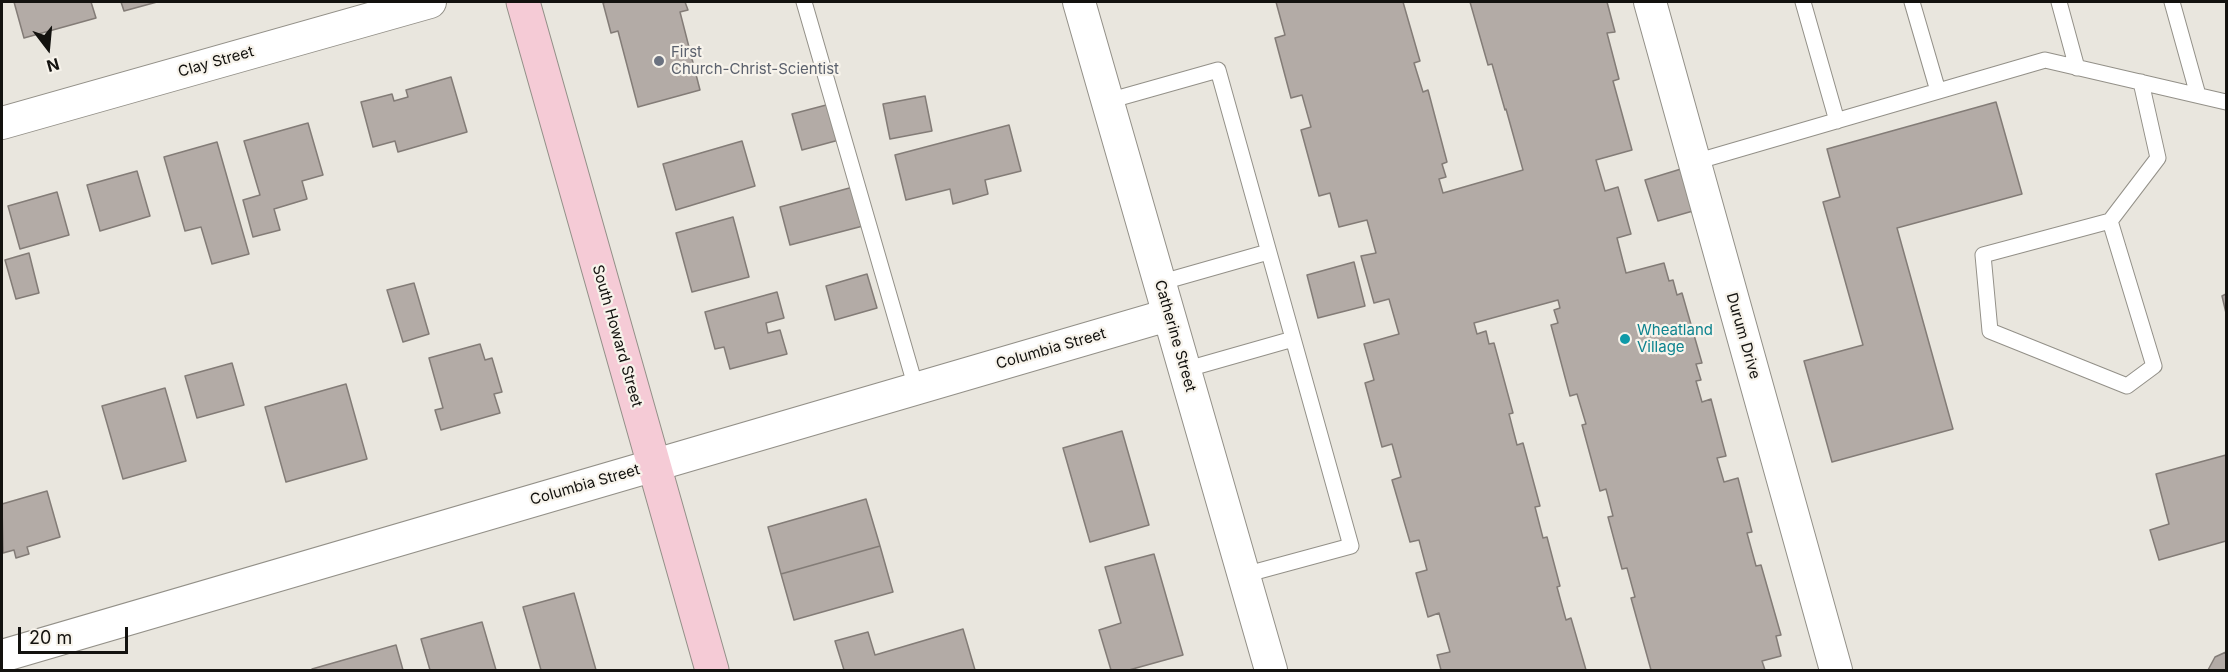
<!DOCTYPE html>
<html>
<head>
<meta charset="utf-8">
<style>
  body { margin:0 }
  #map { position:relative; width:2228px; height:672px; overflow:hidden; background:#e9e6de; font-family:Inter,sans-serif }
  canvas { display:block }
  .frame { position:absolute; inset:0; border:3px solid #13120f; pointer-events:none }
  .north { position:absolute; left:18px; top:18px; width:60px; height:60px; -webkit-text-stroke:4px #f7f3eb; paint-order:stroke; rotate:164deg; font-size:16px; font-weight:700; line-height:24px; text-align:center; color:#13120f }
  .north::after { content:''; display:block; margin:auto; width:21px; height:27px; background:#13120f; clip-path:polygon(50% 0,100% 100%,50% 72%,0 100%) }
  .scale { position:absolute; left:18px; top:627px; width:110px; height:27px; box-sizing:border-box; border:3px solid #13120f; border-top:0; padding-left:8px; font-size:18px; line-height:21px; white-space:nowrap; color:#13120f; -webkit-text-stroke:4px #f7f3eb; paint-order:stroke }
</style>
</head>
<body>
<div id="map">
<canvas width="2228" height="672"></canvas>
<div class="frame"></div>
<div class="north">N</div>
<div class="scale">20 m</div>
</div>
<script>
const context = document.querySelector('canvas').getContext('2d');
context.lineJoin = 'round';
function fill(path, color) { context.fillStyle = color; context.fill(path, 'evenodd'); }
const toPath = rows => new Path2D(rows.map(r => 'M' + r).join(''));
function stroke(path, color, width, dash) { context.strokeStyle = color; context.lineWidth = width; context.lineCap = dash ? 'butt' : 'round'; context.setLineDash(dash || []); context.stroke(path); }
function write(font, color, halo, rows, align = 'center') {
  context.font = font + ' Inter,sans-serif'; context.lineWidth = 4.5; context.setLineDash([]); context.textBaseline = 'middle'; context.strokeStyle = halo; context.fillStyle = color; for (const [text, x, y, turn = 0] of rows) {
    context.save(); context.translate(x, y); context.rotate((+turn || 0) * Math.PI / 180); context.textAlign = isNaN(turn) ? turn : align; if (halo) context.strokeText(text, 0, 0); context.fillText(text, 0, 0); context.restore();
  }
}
const building = toPath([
  [14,2,91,2,96,18,24,38,14,2],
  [121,2,157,2,124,11,121,2],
  [606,2,685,2,688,10,680,12,700,90,638,107,618,31,611,33,603,3,606,2],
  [1276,2,1403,2,1420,61,1414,63,1423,92,1428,90,1447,162,1442,164,1446,177,1439,179,1443,193,1523,170,1506,109,1505,110,1492,64,1488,65,1470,2,1607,2,1615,32,1607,33,1619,79,1613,81,1632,150,1596,160,1605,191,1618,187,1631,234,1617,238,1626,273,1664,263,1669,281,1673,280,1677,295,1682,293,1702,363,1696,364,1701,380,1696,381,1702,402,1711,399,1726,456,1717,458,1724,482,1738,478,1752,532,1747,533,1756,566,1761,565,1781,635,1776,636,1781,656,1762,661,1765,670,1651,670,1631,598,1635,597,1627,568,1622,569,1608,517,1613,516,1606,489,1600,491,1582,425,1586,424,1577,394,1570,396,1551,325,1558,323,1554,310,1560,308,1558,300,1474,323,1477,334,1486,331,1489,344,1494,343,1513,413,1509,414,1517,445,1523,443,1540,506,1535,507,1543,538,1547,537,1560,586,1557,587,1566,620,1571,618,1586,670,1441,670,1437,655,1450,652,1439,613,1428,617,1416,573,1427,570,1419,540,1410,542,1392,480,1401,477,1392,444,1382,447,1365,383,1374,380,1364,344,1399,334,1389,299,1374,303,1361,256,1376,253,1367,220,1339,227,1330,193,1319,196,1301,130,1311,127,1302,95,1291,98,1275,38,1285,35,1276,2],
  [451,77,467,132,398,152,395,141,373,147,361,102,392,94,394,101,408,97,406,90,451,77],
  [925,96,932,131,890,139,883,104,925,96],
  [1996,102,2022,194,1897,228,1953,429,1832,462,1804,361,1863,345,1823,202,1840,197,1827,149,1996,102],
  [830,104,839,140,802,150,792,114,830,104],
  [308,123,323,175,302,181,307,199,274,209,280,230,253,237,243,200,260,195,244,141,308,123],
  [1009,125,1021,171,985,180,988,194,953,204,950,189,906,200,895,155,1009,125],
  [742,141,755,186,676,210,663,164,742,141],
  [217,142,249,254,212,264,201,227,185,231,164,157,217,142],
  [1694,165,1707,207,1658,221,1645,180,1694,165],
  [137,171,150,216,100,231,87,185,137,171],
  [853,187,863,226,790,245,780,207,853,187],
  [57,192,69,235,20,249,8,206,57,192],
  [733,217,749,277,692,292,676,233,733,217],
  [29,253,39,293,16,299,5,260,29,253],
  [1354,262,1365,306,1318,318,1307,275,1354,262],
  [867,274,877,308,835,320,826,286,867,274],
  [414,283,429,334,403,342,387,290,414,283],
  [777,292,784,318,766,323,768,333,780,330,787,354,730,369,724,347,715,349,705,312,777,292],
  [2226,294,2226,313,2222,296,2226,294],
  [480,344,485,360,492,358,502,392,494,394,500,413,441,430,435,410,443,408,429,358,480,344],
  [232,363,244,405,197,418,185,376,232,363],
  [346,384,367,459,286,482,265,407,346,384],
  [165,388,186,461,123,479,102,406,165,388],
  [1122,431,1149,525,1090,542,1063,448,1122,431],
  [2226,455,2226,541,2159,560,2150,530,2169,524,2156,474,2226,455],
  [47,491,60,537,27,547,29,554,16,558,14,550,3,553,2,504,47,491],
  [866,499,880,546,781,574,768,527,866,499],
  [880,546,893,592,794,620,781,574,880,546],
  [1154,554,1183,655,1129,670,1111,670,1099,630,1121,623,1105,567,1154,554],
  [574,593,596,670,541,670,523,607,574,593],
  [482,622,496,670,430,670,421,639,482,622],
  [963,629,975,670,844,670,835,641,868,632,875,655,963,629],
  [396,645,403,670,313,670,312,669,396,645],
  [2226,652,2226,670,2208,670,2215,657,2226,652]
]);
const service = toPath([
  [804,2,916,388],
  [1803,2,1837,121],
  [1912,2,1938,91],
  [2059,2,2077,68],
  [2172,2,2198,95],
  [1108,101,1218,70,1351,546,1244,575],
  [1695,162,2045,60,2226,102],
  [2110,221,2154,366,2127,386,1990,331,1983,255,2110,221,2158,158,2141,82],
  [1159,283,1268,252],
  [1184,370,1293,339]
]);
const minor = toPath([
  [1079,2,1271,670],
  [1650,2,1836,670],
  [2,123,430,2],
  [2,656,1168,315]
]);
const secondary = toPath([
  [523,2,712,670]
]);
const markers = [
  [659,61,6,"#6b7280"],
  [1625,339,6,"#0f9aa8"]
];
const worshipNames = [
  ["First",671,52],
  ["Church-Christ-Scientist",671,69]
];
const streetNames = [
  ["Clay Street",216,62,-16],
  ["South Howard Street",617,336,74],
  ["Catherine Street",1175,336,74],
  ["Durum Drive",1743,336,74],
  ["Columbia Street",1051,349,-16],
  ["Columbia Street",585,485,-16]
];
const cultureNames = [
  ["Wheatland",1637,330],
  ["Village",1637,347]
];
fill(building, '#b3aba6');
stroke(building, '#837c77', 1.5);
stroke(service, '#939088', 17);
stroke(minor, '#939088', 34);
stroke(secondary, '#939088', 35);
stroke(service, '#fff', 15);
stroke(minor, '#fff', 32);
stroke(secondary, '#f5cbd6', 33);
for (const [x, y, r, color] of markers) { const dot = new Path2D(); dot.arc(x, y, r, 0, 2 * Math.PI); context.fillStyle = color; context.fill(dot); stroke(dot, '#f7f3eb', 2); }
write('15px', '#5b616d', '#f7f3eb', worshipNames, 'left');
write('15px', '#13120f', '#f7f3eb', streetNames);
write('15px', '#0d838f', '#f7f3eb', cultureNames, 'left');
</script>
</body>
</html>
